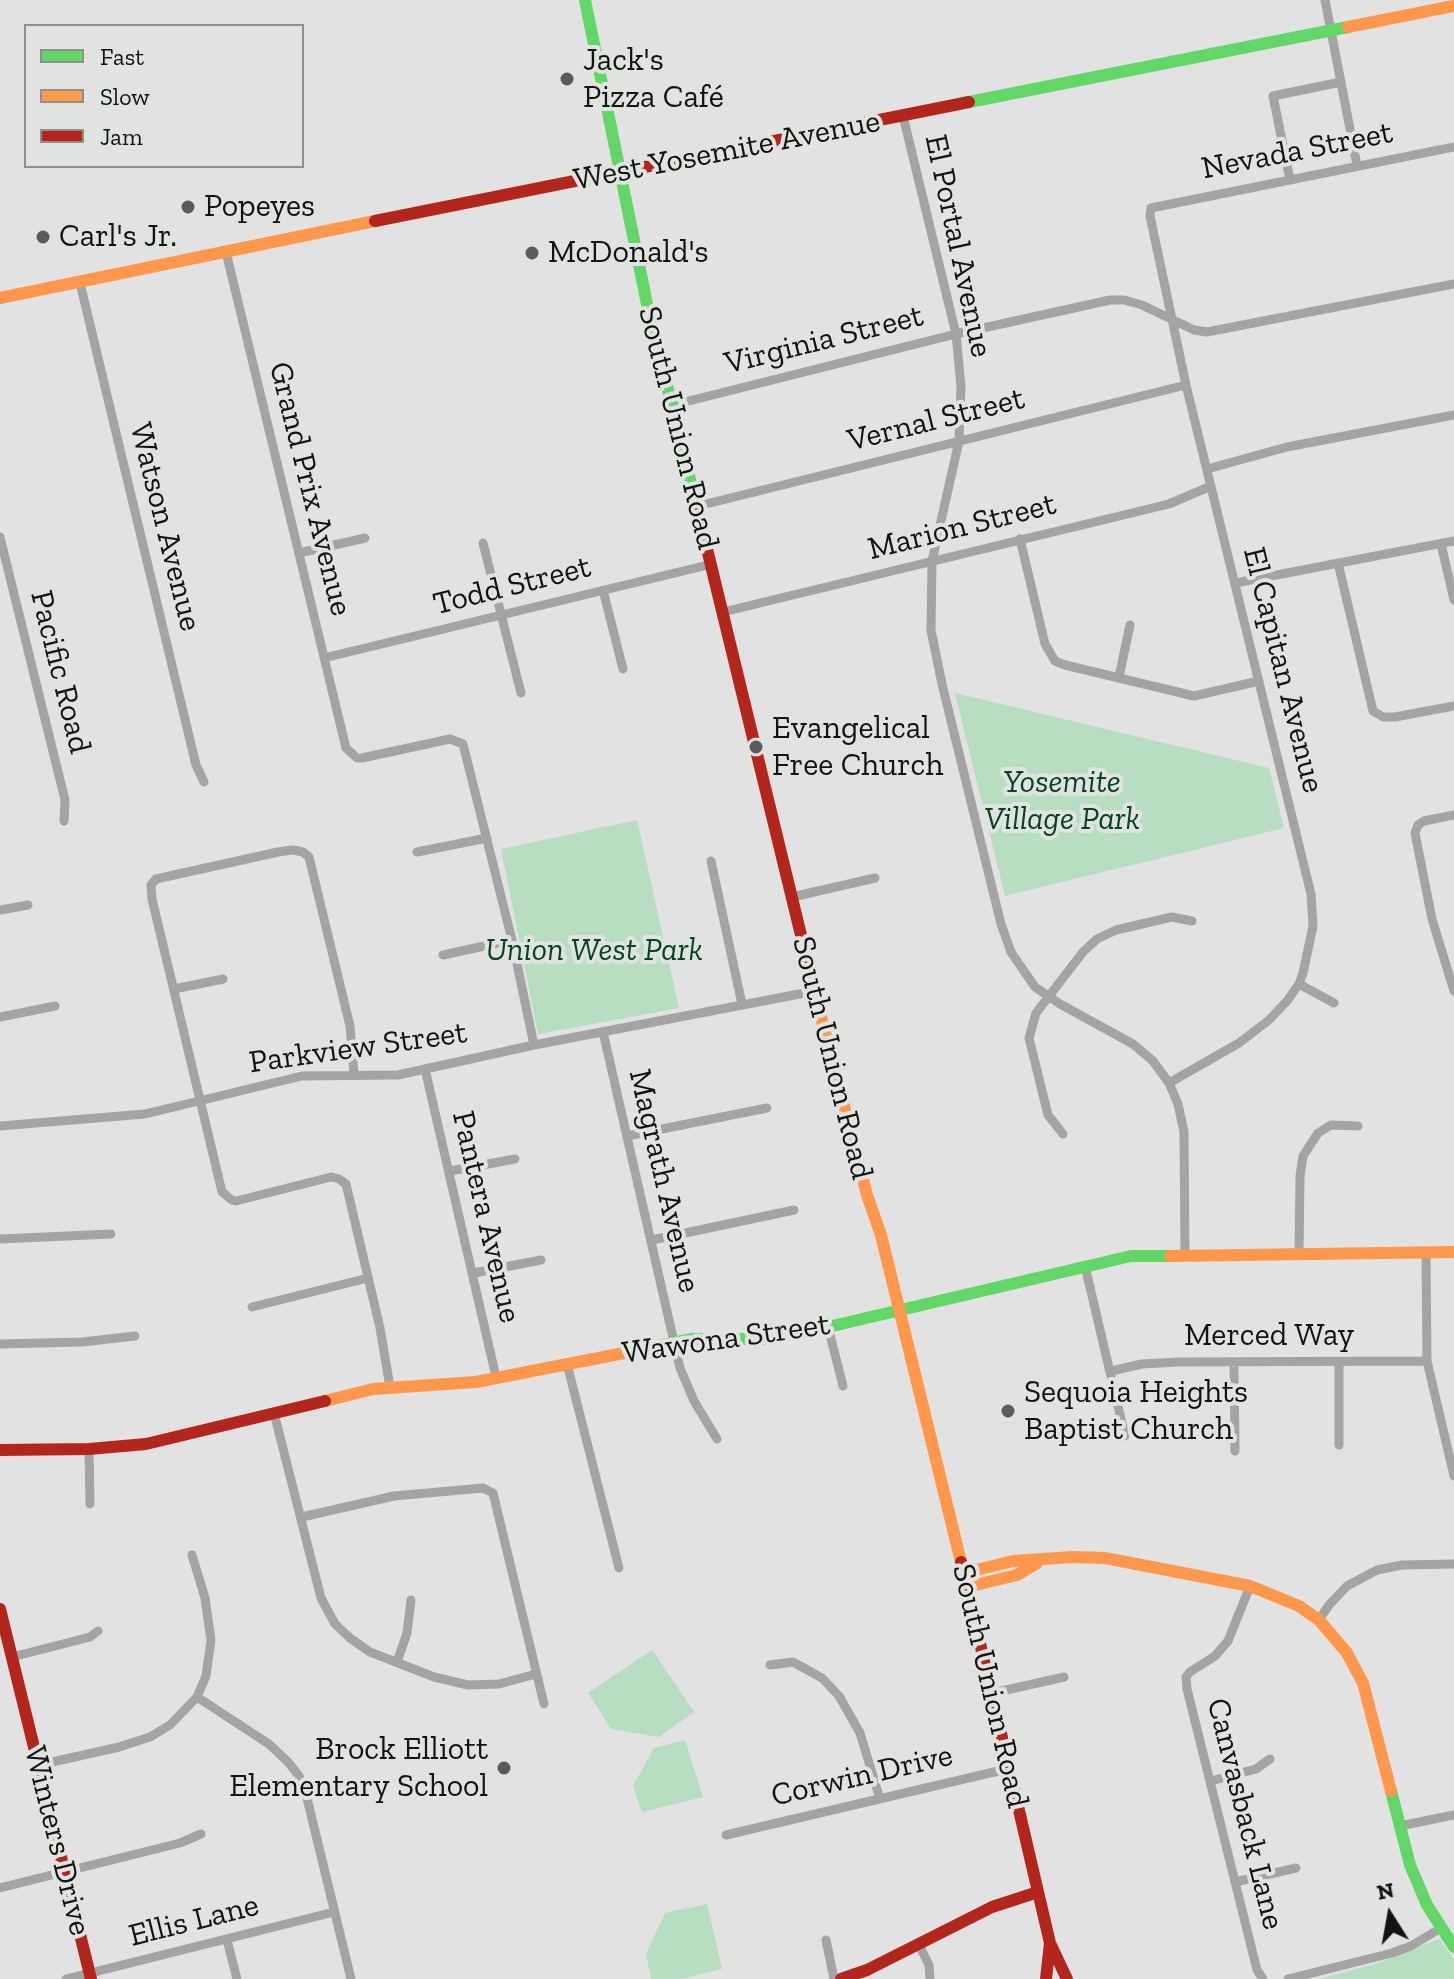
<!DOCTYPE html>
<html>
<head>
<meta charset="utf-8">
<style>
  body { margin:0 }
  #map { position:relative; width:1454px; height:1979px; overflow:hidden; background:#e2e2e2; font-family:"Zilla Slab",serif }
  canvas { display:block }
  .legend { position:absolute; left:24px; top:24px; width:280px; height:144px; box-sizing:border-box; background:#e1e3e1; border:2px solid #8e908e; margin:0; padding:10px 14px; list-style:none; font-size:24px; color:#121312 }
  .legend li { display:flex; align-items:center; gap:16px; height:40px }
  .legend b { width:40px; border:2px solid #8e908e }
  .north { position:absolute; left:1350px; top:1875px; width:80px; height:80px; -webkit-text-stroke:6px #e1e3e1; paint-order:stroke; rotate:349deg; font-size:22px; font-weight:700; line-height:32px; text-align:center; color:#121312 }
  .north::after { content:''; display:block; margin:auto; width:28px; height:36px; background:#121312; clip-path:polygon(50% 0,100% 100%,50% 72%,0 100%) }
</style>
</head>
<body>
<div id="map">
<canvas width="1454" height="1979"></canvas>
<ul class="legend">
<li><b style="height:10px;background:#63d668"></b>Fast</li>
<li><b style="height:10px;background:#ff974d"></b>Slow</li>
<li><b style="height:10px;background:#b3261e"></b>Jam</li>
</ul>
<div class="north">N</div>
</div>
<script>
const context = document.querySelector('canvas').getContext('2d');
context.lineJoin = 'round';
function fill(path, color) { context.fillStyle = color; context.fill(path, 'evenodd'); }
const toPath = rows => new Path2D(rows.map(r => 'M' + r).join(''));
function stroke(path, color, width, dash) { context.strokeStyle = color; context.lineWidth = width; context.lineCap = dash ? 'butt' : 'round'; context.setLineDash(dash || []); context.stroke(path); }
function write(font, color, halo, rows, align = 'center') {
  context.font = font + ' "Zilla Slab",serif'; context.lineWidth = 8; context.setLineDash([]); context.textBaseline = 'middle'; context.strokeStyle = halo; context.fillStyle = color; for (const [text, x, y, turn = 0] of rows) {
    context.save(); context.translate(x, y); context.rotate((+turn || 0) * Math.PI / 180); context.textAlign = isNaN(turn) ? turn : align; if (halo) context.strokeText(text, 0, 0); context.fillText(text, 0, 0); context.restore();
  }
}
const green = toPath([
  [955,693,1269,768,1284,828,1005,896],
  [637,820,679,1008,538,1034,501,849],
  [652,1650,694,1712,659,1737,611,1729,588,1693],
  [685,1740,703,1797,642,1812,633,1786,654,1748],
  [707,1904,722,1969,681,1979,651,1979,646,1954,665,1913],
  [1439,1939,1454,1959,1454,1979,1318,1979,1375,1964]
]);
const street = toPath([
  [1325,0,1357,165],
  [903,116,956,334,961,387,959,441,932,561,931,630,942,684,1001,924,1011,952,1035,987,1060,1004,1133,1044,1153,1061,1169,1083,1178,1104,1184,1132,1185,1254],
  [1290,180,1273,96,1341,82],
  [226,252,346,748,357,758,362,758,450,739,463,744,512,940,534,1045],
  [80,283,196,765,204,782],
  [673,405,956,334,1110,300,1124,300,1142,305,1194,330,1207,332,1454,284],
  [1207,469,1287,447,1454,415],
  [698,506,1186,385],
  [0,537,65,800,64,821],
  [1020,539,1045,644,1055,661,1065,665,1194,696,1259,681],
  [483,543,521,693],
  [1441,544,1454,600],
  [299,553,365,538],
  [1338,563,1373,711,1383,717,1395,717,1454,706],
  [1235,583,1454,541],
  [603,590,623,669],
  [723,612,1169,504,1211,486],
  [324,658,712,564],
  [1119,677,1130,625],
  [1454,815,1424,821,1418,825,1415,833,1432,919,1454,991],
  [417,852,487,838],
  [711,861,742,1004],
  [792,897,875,878],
  [0,910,28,905],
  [443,955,512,940],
  [1299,984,1334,1003],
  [174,989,223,979],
  [0,1017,55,1006],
  [603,1032,680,1368,694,1401,717,1439],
  [425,1069,496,1377],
  [354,1074,350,1026,309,857,303,852,293,850,278,852,156,879,151,885,152,899,222,1192,232,1200,236,1201,331,1177,339,1179,346,1184,380,1328,390,1387],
  [1169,1083,1239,1043,1269,1020,1287,1001,1299,984,1303,973,1313,926,1311,894,1186,385,1150,216,1151,208,1454,147],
  [0,1126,145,1114,302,1076,398,1075,534,1045,815,991],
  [1063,1134,1048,1115,1029,1038,1036,1013,1083,952,1097,939,1116,930,1172,917,1192,921],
  [627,1136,767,1108],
  [450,1171,515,1159],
  [0,1239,111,1234],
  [652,1240,794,1210],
  [1299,1253,1300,1176,1303,1156,1318,1133,1331,1125,1358,1126],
  [1426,1253,1427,1361,1454,1476],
  [1085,1266,1125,1436],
  [474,1273,541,1260],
  [252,1307,368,1278],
  [828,1327,843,1386],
  [0,1344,82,1342,135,1336],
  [1339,1362,1339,1445],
  [1234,1363,1235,1451],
  [567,1364,619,1568],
  [1111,1371,1142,1364,1178,1362,1427,1361],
  [274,1413,321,1598,335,1624,350,1638,370,1652,434,1677,468,1685,499,1684,536,1674],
  [89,1449,90,1504],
  [302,1517,394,1496,483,1488,493,1493,544,1704],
  [1250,1586,1228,1641,1215,1656,1190,1672,1186,1677,1187,1689,1257,1970,1263,1979],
  [1319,1620,1329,1605,1347,1586,1377,1570,1402,1565,1454,1564],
  [12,1657,90,1637,98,1631],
  [397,1662,407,1633,411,1600],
  [770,1665,793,1662,822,1678,839,1696,860,1733,880,1799],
  [993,1693,1064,1677],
  [197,1697,269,1744,288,1762,299,1776,306,1794,351,1979],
  [39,1765,119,1747,150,1737,170,1725,197,1697,206,1676,211,1640,205,1598,192,1555],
  [1211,1781,1256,1769,1270,1759],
  [1400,1826,1454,1815],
  [726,1835,1011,1768],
  [1235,1882,1296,1868],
  [0,1888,180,1843,201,1834],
  [227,1940,237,1979],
  [826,1940,834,1979],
  [919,1945,929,1965,930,1979],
  [66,1979,334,1912],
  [1288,1979,1392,1953,1411,1946,1441,1928]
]);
const fast = toPath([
  [585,0,647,304,698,512],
  [969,102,1348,27],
  [624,1353,692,1339,763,1339,828,1327,1131,1256,1170,1256],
  [1391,1791,1410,1865,1427,1905,1454,1947]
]);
const slow = toPath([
  [1348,27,1454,6],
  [0,298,375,221],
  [819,1009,867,1195,881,1235,961,1562],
  [1170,1256,1454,1252],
  [325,1401,373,1389,476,1382,624,1353],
  [964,1573,1013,1561,1072,1557,1105,1558,1250,1586,1299,1606,1319,1620,1347,1653,1363,1683,1391,1791],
  [967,1587,1017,1575,1037,1563]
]);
const jam = toPath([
  [375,221,969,102],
  [698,512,819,1009],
  [0,1450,89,1449,146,1444,325,1401],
  [961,1562,1050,1943,1067,1979],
  [0,1609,91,1979],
  [841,1979,867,1970,992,1907,1038,1892],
  [1046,1979,1050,1943]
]);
const markers = [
  [567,79,8,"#5b5b5b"],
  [188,207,8,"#5b5b5b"],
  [43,237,8,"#5b5b5b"],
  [532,253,8,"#5b5b5b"],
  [756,747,8,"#5b5b5b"],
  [1008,1411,8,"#5b5b5b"],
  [504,1768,8,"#5b5b5b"]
];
const poiNames = [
  ["Jack's",583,61],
  ["Pizza Café",583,98],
  ["Popeyes",204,207],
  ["Carl's Jr.",59,237],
  ["McDonald's",548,253],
  ["Evangelical",772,729],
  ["Free Church",772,766],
  ["Sequoia Heights",1024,1393],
  ["Baptist Church",1024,1430],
  ["Brock Elliott",488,1750,"right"],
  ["Elementary School",488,1787,"right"]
];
const streetNames = [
  ["West Yosemite Avenue",727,151,-11],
  ["Nevada Street",1297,151,-11],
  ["El Portal Avenue",958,246,78],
  ["Virginia Street",824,340,-14],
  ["Vernal Street",936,420,-14],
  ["South Union Road",678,428,76],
  ["Grand Prix Avenue",310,489,76],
  ["Watson Avenue",165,527,76],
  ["Marion Street",962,527,-14],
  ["Todd Street",512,586,-14],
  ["El Capitan Avenue",1283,670,76],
  ["Pacific Road",60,672,76],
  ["Parkview Street",358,1048,-8],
  ["South Union Road",832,1058,76],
  ["Magrath Avenue",664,1181,77],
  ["Pantera Avenue",486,1217,77],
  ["Merced Way",1269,1336],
  ["Wawona Street",726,1339,-8],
  ["South Union Road",990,1686,77],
  ["Corwin Drive",862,1776,-13],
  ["Canvasback Lane",1245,1814,76],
  ["Winters Drive",57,1841,76],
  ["Ellis Lane",194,1921,-14]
];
const parkNames = [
  ["Yosemite",1062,783],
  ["Village Park",1062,820],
  ["Union West Park",594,951]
];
fill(green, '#b7dec1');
stroke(street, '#a4a4a4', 9);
stroke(fast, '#63d668', 12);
stroke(slow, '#ff974d', 12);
stroke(jam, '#b3261e', 12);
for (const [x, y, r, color] of markers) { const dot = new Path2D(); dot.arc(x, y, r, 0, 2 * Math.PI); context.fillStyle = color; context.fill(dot); stroke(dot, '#e1e3e1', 3); }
write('32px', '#121312', '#e1e3e1', poiNames, 'left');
write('32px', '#121312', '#e1e3e1', streetNames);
write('italic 32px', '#054520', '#e1e3e1', parkNames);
</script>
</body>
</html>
